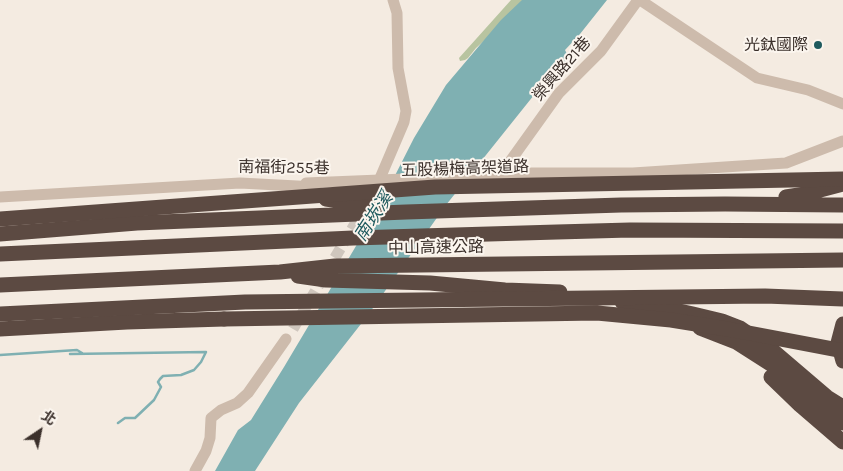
<!DOCTYPE html>
<html>
<head>
<meta charset="utf-8">
<style>
  body { margin:0 }
  #map { position:relative; width:843px; height:471px; overflow:hidden; background:#f4ebe1; font-family:Karla,"Noto Sans TC",sans-serif }
  canvas { display:block }
  .north { position:absolute; left:15px; top:406px; width:50px; height:50px; -webkit-text-stroke:4px #fbf5ee; paint-order:stroke; rotate:34deg; font-size:14px; font-weight:700; line-height:20px; text-align:center; color:#3b302b }
  .north::after { content:''; display:block; margin:auto; width:18px; height:22px; background:#3b302b; clip-path:polygon(50% 0,100% 100%,50% 72%,0 100%) }
</style>
</head>
<body>
<div id="map">
<canvas width="843" height="471"></canvas>
<div class="north">北</div>
</div>
<script>
const context = document.querySelector('canvas').getContext('2d');
context.lineJoin = 'round';
function fill(path, color) { context.fillStyle = color; context.fill(path, 'evenodd'); }
const toPath = rows => new Path2D(rows.map(r => 'M' + r).join(''));
function stroke(path, color, width, dash) { context.strokeStyle = color; context.lineWidth = width; context.lineCap = dash ? 'butt' : 'round'; context.setLineDash(dash || []); context.stroke(path); }
function write(font, color, halo, rows, align = 'center') {
  context.font = font + ' Karla,"Noto Sans TC",sans-serif'; context.lineWidth = 4; context.setLineDash([]); context.textBaseline = 'middle'; context.strokeStyle = halo; context.fillStyle = color; for (const [text, x, y, turn = 0] of rows) {
    context.save(); context.translate(x, y); context.rotate((+turn || 0) * Math.PI / 180); context.textAlign = isNaN(turn) ? turn : align; if (halo) context.strokeText(text, 0, 0); context.fillText(text, 0, 0); context.restore();
  }
}
const green = toPath([
  [511,0,529,0,476,48,468,58,465,60,460,61,459,58]
]);
const water = toPath([
  [522,0,607,0,580,34,565,50,570,60,556,76,542,85,446,205,368,315,299,403,255,471,215,471,238,430,251,420,284,367,378,209,414,138,446,85,501,20]
]);
const stream = toPath([
  [70,354,206,352,201,362,194,370,181,375,163,376,160,379,158,382,161,387,154,400,135,418,125,418,118,423],
  [0,355,77,350,82,353]
]);
const streetTunnel = toPath([
  [293,329,363,210]
]);
const street = toPath([
  [640,0,757,78,808,90,843,104],
  [511,160,559,93,601,51,638,0],
  [478,176,508,173,633,173,786,163,843,141],
  [372,184,378,183,404,122,406,111,398,68,397,13,393,0],
  [0,197,240,183,316,187],
  [195,471,206,451,210,438,211,418,221,410,237,403,248,393,286,339]
]);
const highway = toPath([
  [786,197,805,194,843,184],
  [326,199,380,207],
  [0,234,137,223,406,212,621,205,725,204,843,205],
  [0,254,353,238,557,232,630,230,843,231],
  [298,276,326,280,430,283,505,290,560,292],
  [0,285,280,272,335,266,843,260],
  [622,302,661,307,693,314,722,321,740,328,772,350,827,397,843,407],
  [843,324,838,343,843,361],
  [700,328,736,342,772,365,829,413,843,423],
  [0,329,127,322,224,319],
  [771,377,800,405,843,442]
]);
const streetBridge = toPath([
  [306,183,478,176]
]);
const highwayBridge = toPath([
  [0,219,435,187,843,179],
  [0,314,245,302,765,296,843,299],
  [224,319,597,313,671,320,733,330,843,351]
]);
const markers = [
  [818,45,5,"#1f5a5e"]
];
const poiNames = [
  ["光鈦國際",808,45]
];
const streetNames = [
  ["榮興路21巷",562,69,-49],
  ["南福街255巷",284,168,1],
  ["五股楊梅高架道路",465,169,-2],
  ["中山高速公路",436,248,-1]
];
const waterNames = [
  ["南崁溪",374,217,-57]
];
fill(green, '#b8c4a0');
fill(water, '#7fb0b2');
stroke(stream, '#7fb0b2', 2.5);
stroke(streetTunnel, '#cfc6bd', 11, [11, 5.5]);
stroke(street, '#cdbbac', 11);
stroke(highway, '#5c4a42', 15);
stroke(streetBridge, '#cdbbac', 11);
stroke(highwayBridge, '#5c4a42', 15);
for (const [x, y, r, color] of markers) { const dot = new Path2D(); dot.arc(x, y, r, 0, 2 * Math.PI); context.fillStyle = color; context.fill(dot); stroke(dot, '#fbf5ee', 2); }
write('16px', '#3b302b', '#fbf5ee', poiNames, 'right');
write('16px', '#3b302b', '#fbf5ee', streetNames);
write('italic 18px', '#1f5a5e', '#fbf5ee', waterNames);
</script>
</body>
</html>
